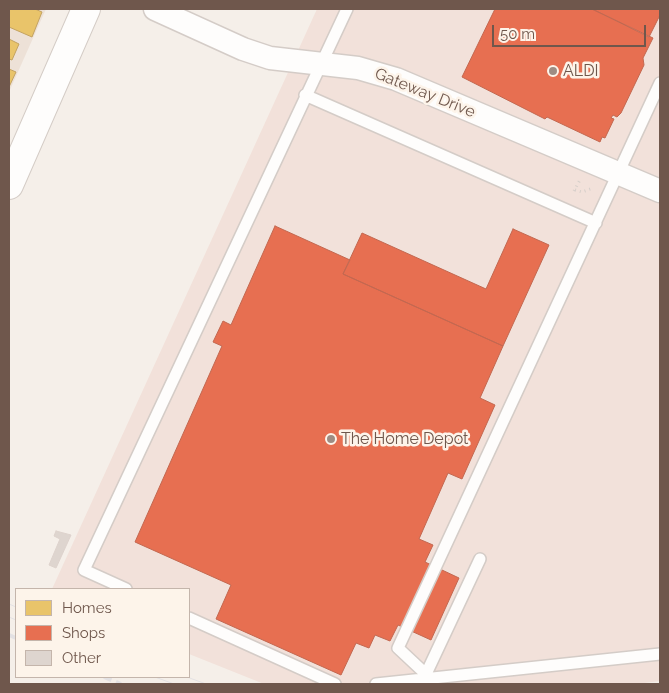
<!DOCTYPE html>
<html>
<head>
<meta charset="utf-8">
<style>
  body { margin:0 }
  #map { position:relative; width:669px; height:693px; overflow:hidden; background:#f5efe9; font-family:Raleway,sans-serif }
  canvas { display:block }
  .frame { position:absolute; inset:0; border:10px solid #6f574c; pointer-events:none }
  .legend { position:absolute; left:15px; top:588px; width:175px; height:90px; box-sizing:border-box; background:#fdf4ea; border:1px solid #c4b5ab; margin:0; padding:6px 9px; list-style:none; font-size:15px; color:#6f574c }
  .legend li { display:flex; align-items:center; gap:10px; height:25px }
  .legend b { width:25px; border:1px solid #c4b5ab }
  .scale { position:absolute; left:492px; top:25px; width:154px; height:22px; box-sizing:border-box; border:2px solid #6f574c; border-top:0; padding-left:6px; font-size:15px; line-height:18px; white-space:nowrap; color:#6f574c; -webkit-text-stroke:4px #fdf4ea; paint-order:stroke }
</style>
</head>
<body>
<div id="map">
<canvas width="669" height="693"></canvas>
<div class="frame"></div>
<ul class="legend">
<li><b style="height:14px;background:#e9c46a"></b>Homes</li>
<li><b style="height:14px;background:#e76f51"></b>Shops</li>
<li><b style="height:14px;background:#ded5cf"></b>Other</li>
</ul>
<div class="scale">50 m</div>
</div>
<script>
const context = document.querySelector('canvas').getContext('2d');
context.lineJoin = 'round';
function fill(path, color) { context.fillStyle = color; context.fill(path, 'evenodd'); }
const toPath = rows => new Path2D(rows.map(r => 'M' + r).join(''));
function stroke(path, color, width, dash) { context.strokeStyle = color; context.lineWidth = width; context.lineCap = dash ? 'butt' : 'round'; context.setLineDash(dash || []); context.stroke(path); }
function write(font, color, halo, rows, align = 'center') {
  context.font = font + ' Raleway,sans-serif'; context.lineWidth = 5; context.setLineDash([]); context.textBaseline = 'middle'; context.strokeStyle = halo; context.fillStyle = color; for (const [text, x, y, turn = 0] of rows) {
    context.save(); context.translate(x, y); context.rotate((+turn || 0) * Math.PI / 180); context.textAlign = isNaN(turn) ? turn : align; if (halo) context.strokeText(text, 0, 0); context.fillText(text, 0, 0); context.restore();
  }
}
const residential = toPath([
  [9,9,46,9,9,92]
]);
const commercial = toPath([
  [317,9,660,9,660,681,636,684,264,684,189,654,189,589,52,589]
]);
const homes = toPath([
  [9,9,35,9,42,12,32,37,9,27,9,9],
  [9,39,19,44,12,60,9,59,9,39],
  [9,69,16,72,9,87,9,69]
]);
const shops = toPath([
  [495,9,592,9,653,38,643,58,644,65,621,113,617,117,613,115,611,118,614,119,605,138,602,137,600,142,547,117,545,119,462,77,495,9],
  [592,9,660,9,660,15,649,37,592,9],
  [275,226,350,260,343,274,503,346,480,398,495,405,462,479,448,473,419,539,433,545,425,562,459,578,431,640,398,625,390,641,375,635,369,648,356,643,341,675,216,619,231,585,135,542,222,346,213,342,223,321,231,325,275,226],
  [513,229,549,245,503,346,343,274,362,233,486,289,513,229]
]);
const building = toPath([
  [56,531,71,535,56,568,49,565,60,539,54,536,56,531]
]);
const path = toPath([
  [575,190,582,192,593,188],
  [574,191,581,178]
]);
const lane = toPath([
  [305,95,596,223],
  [126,589,84,570,347,9],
  [189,618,335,684],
  [426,674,480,559],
  [430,678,398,648,660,83],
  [376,684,660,654]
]);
const street = toPath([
  [155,9,243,49,270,58,358,68,396,79,660,191]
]);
const secondary = toPath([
  [9,185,86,9]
]);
const tram = toPath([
  [9,604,16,607],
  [9,617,16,620],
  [155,677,174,684],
  [187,677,206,684]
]);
const rail = toPath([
  [9,635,16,638],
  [104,677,121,684]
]);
const markers = [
  [553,71,5,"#9e8c83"],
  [331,439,5,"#9e8c83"]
];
const poiNames = [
  ["ALDI",563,71],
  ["The Home Depot",341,439]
];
const streetNames = [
  ["Gateway Drive",425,93,22]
];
fill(residential, '#ede1d7');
fill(commercial, '#f2e1da');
fill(homes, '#e9c46a');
stroke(homes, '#c4a361', 1);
fill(shops, '#e76f51');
stroke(shops, '#c36850', 1);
fill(building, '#ded5cf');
stroke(building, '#ddd2cc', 1);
stroke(lane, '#d4ccc7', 14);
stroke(street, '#d4ccc7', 25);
stroke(secondary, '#d4ccc6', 30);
stroke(path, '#d6cfca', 3, [1, 4]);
stroke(lane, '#fefdfc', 11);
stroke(street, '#fefdfc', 22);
stroke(secondary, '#fefdfc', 28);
stroke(tram, '#e3e1e3', 1);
stroke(rail, '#e3e1e3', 4, [8, 5]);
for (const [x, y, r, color] of markers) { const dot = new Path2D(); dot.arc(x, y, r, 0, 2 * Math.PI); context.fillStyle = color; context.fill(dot); stroke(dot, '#fdf4ea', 2); }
write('16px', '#6f574c', '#fdf4ea', poiNames, 'left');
write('16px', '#6f574c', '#fdf4ea', streetNames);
</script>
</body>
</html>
